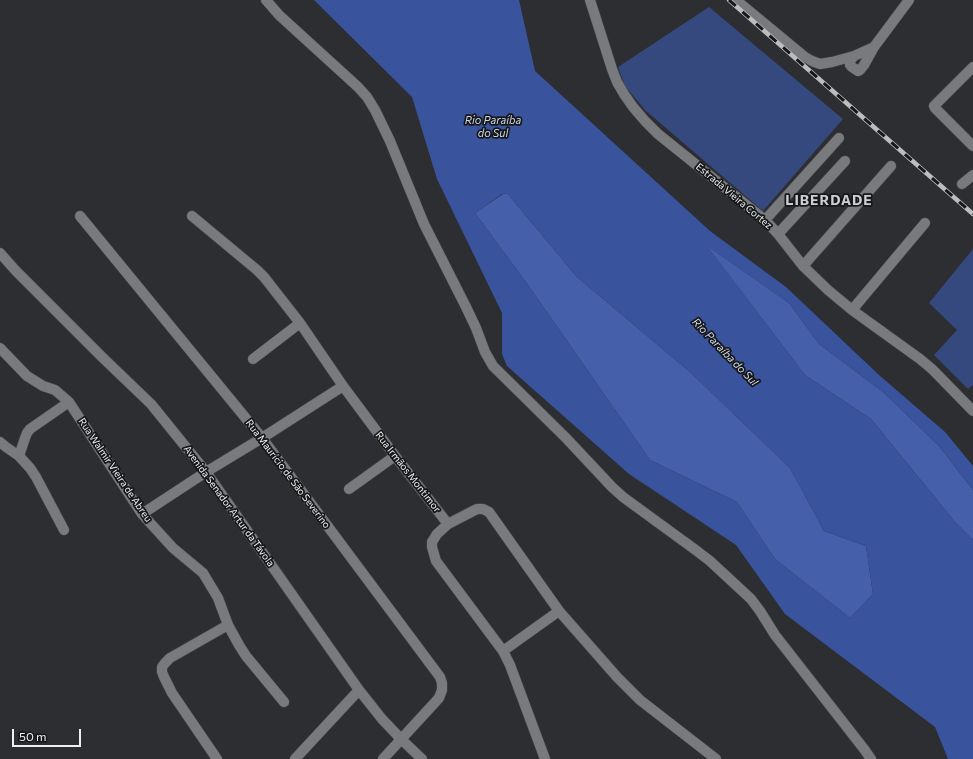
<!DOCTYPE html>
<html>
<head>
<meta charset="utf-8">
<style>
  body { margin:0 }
  #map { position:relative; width:973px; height:759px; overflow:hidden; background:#2d2e31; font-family:Commissioner,sans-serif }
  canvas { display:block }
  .scale { position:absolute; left:12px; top:729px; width:69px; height:18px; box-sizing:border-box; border:2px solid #eff0f2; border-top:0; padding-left:5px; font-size:12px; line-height:14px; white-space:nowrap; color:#eff0f2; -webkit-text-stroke:3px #161718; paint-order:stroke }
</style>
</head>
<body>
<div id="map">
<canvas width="973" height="759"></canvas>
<div class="scale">50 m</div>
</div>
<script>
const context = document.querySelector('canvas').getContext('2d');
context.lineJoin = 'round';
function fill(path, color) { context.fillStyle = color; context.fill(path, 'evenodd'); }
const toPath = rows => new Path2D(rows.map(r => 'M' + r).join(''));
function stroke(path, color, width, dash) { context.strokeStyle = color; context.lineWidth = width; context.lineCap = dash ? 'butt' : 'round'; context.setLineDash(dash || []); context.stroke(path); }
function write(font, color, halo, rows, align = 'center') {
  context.font = font + ' Commissioner,sans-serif'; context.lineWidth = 3.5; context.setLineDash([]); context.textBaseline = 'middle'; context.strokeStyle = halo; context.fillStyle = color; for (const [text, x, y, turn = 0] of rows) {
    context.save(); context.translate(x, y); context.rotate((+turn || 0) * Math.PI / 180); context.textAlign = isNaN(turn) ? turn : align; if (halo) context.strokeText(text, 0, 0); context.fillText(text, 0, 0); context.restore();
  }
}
const green = toPath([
  [709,7,843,119,763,211,646,111,625,86,618,67],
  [973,249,973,385,968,389,934,355,957,330,929,303]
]);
const forest = toPath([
  [507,193,577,277,690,372,790,468,824,531,866,546,873,594,850,618,775,559,737,502,650,460,528,285,475,213,503,194],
  [706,245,789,303,819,344,883,392,939,446,973,490,973,540,955,522,871,419,805,375]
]);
const water = toPath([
  [314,0,519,0,535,71,710,231,786,287,879,375,945,432,973,466,973,490,939,446,883,392,819,344,789,303,707,246,805,375,871,419,955,522,973,540,973,759,948,759,935,727,785,614,736,545,629,474,507,366,502,354,502,313,437,179,412,97],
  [507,193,577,277,690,372,790,468,824,531,866,546,873,594,850,618,775,559,737,502,650,460,528,285,475,213,502,194]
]);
const street = toPath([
  [266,0,279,15,358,87,367,97,375,110,390,141,424,224,466,307,476,328,485,352,493,366,566,438,612,487,623,497,697,551,710,561,751,599,760,611,775,635,864,749,871,759],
  [590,0,612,69,617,82,624,94,633,107,645,121,658,134,765,220,778,234,803,266,828,290,852,310,920,359,932,369,973,411],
  [736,0,805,57,812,61,820,64,832,62,854,56,874,47,864,65,860,70,858,71,852,67,850,65,850,61,854,56],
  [874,47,909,0],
  [973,67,934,106,935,108,973,146],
  [962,184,973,175],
  [80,216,262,438,440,677,442,683,442,690,439,698,383,759],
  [192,216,257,270,264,277,300,323,343,386,395,456,448,524,437,534,432,542,432,547,436,561,503,651,510,665,545,759],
  [765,220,839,138],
  [778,234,845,161],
  [0,253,16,271,102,357,151,404,206,472,359,690,382,719,401,739,422,759],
  [803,266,891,166],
  [852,310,925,223],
  [0,348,27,376,43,386,55,390,69,402,142,514,173,548,203,573,218,598,228,625,239,645,246,656,284,702],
  [253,359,300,323],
  [0,442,6,447,19,456,25,438,27,433,30,429,69,402],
  [19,456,30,468,36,477,64,530],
  [349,489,395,456],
  [142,514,206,472,262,438,343,386],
  [448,524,477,509,483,509,489,512,559,611,617,677,640,700,716,759],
  [503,651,559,611],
  [217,759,172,693,164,677,162,672,162,667,165,663,170,658,228,625],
  [295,759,359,690]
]);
const rail = toPath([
  [729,0,973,214]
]);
const streetNames = [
  ["Estrada Vieira Cortez",734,196,40],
  ["Rua Walmir Vieira de Abreu",115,470,56],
  ["Rua Irmãos Montimor",408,472,52],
  ["Rua Maurício de São Severino",288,474,53],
  ["Avenida Senador Artur da Távola",229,506,54]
];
const waterNames = [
  ["Rio Paraíba",493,120],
  ["do Sul",493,133],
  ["Rio Paraíba do Sul",725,352,46]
];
const districtNames = [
  ["LIBERDADE",829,200]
];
fill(green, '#35497e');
fill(forest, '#455fab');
fill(water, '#3a539d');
stroke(street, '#494b4d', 11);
stroke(street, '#797a7e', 10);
stroke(rail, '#bcbdbf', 4.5);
stroke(rail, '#161718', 3, [9]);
write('10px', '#eff0f2', '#161718', streetNames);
write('italic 11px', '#cdd6eb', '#161718', waterNames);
context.letterSpacing = '1px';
write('bold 14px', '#cdced2', '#161718', districtNames);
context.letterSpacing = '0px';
</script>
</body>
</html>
